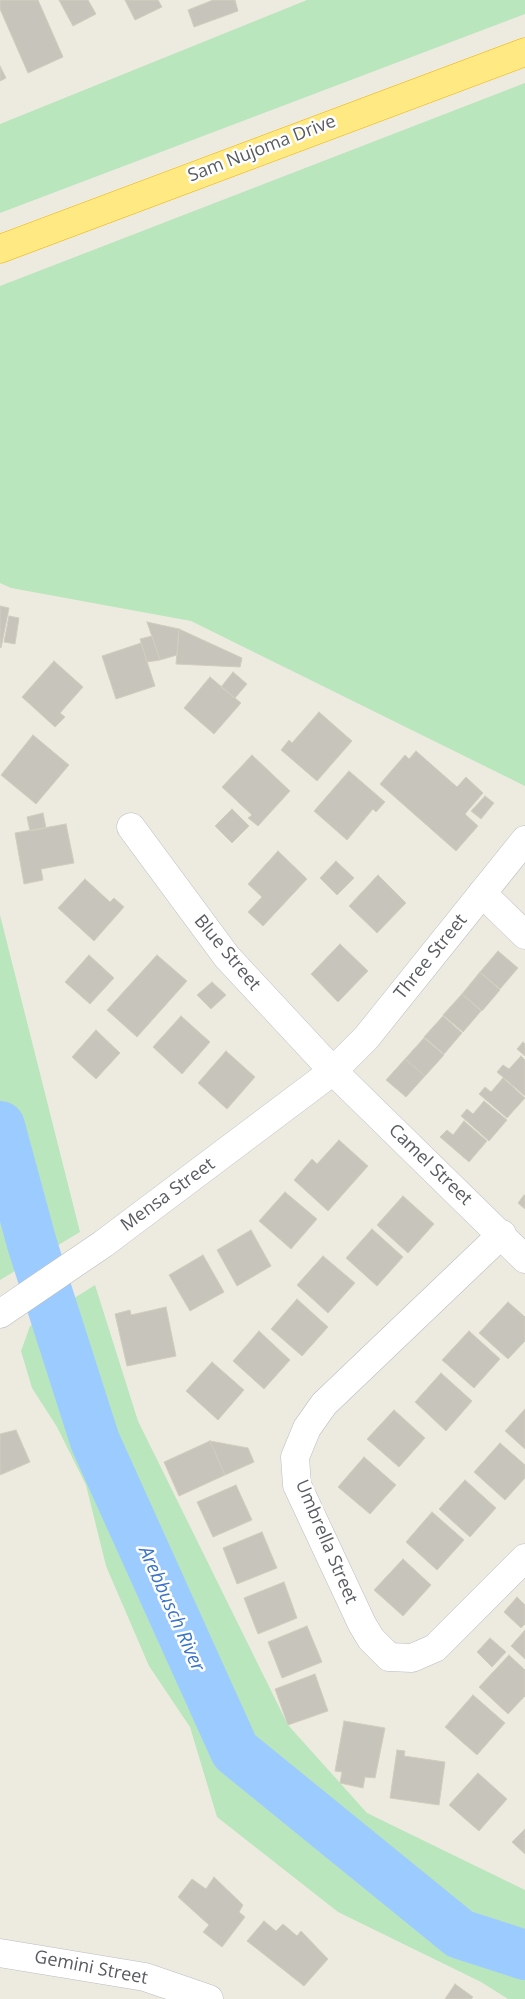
<!DOCTYPE html>
<html>
<head>
<meta charset="utf-8">
<style>
  body { margin:0 }
  canvas { display:block; background:#edebdf }
</style>
</head>
<body>
<canvas width="525" height="1999"></canvas>
<script>
const context = document.querySelector('canvas').getContext('2d');
context.lineJoin = 'round';
function fill(path, color) { context.fillStyle = color; context.fill(path, 'evenodd'); }
const toPath = rows => new Path2D(rows.map(r => 'M' + r).join(''));
function stroke(path, color, width, dash) { context.strokeStyle = color; context.lineWidth = width; context.lineCap = dash ? 'butt' : 'round'; context.setLineDash(dash || []); context.stroke(path); }
function write(font, color, halo, rows, align = 'center') {
  context.font = font + ' "Open Sans",sans-serif'; context.lineWidth = 5; context.setLineDash([]); context.textBaseline = 'middle'; context.strokeStyle = halo; context.fillStyle = color; for (const [text, x, y, turn = 0] of rows) {
    context.save(); context.translate(x, y); context.rotate((+turn || 0) * Math.PI / 180); context.textAlign = isNaN(turn) ? turn : align; if (halo) context.strokeText(text, 0, 0); context.fillText(text, 0, 0); context.restore();
  }
}
const green = toPath([
  [307,0,525,0,525,14,0,213,0,124],
  [525,83,525,786,191,621,11,588,0,583,0,286],
  [0,915,80,1232,0,1280],
  [95,1285,138,1421,288,1725,367,1813,525,1890,525,1999,508,1999,481,1982,338,1912,217,1817,190,1727,149,1666,106,1566,86,1485,57,1427,32,1388,21,1351,30,1326]
]);
const river = toPath([
  [0,1126,32,1244,95,1441,235,1751,460,1934,525,1955]
]);
const building = toPath([
  [0,0,38,0,63,57,28,73,0,9,0,0],
  [59,0,88,0,96,14,73,26,59,0],
  [125,0,158,0,162,7,135,20,125,0],
  [213,0,235,0,238,11,194,27,188,10,213,0],
  [0,66,6,78,0,81,0,66],
  [0,606,9,608,1,648,0,647,0,606],
  [9,616,19,618,15,644,4,642,9,616],
  [147,622,179,629,177,655,160,660,147,622],
  [179,629,242,658,240,667,176,664,179,629],
  [152,636,160,660,147,662,140,639,152,636],
  [141,643,155,686,116,699,102,656,141,643],
  [54,661,83,687,60,713,65,717,55,727,22,697,54,661],
  [233,672,247,684,235,698,221,687,233,672],
  [210,677,241,703,214,734,184,708,210,677],
  [319,712,352,741,317,781,281,750,289,740,292,743,319,712],
  [33,735,69,765,36,804,1,775,33,735],
  [416,751,457,787,466,777,483,793,465,814,478,826,456,851,380,784,405,755,409,759,416,751],
  [252,755,290,791,258,826,248,818,252,815,222,787,252,755],
  [349,771,385,802,376,812,373,809,347,840,314,811,349,771],
  [485,796,494,803,481,819,471,811,485,796],
  [232,809,249,826,232,843,215,826,232,809],
  [43,813,46,828,30,831,27,817,43,813],
  [66,824,74,863,41,869,43,880,24,884,15,833,66,824],
  [278,851,307,879,263,926,248,912,262,897,248,884,278,851],
  [336,861,354,878,337,895,320,878,336,861],
  [378,875,406,903,377,933,349,906,378,875],
  [85,879,110,902,114,898,124,907,94,941,58,908,85,879],
  [340,944,368,971,338,1002,311,974,340,944],
  [498,951,518,968,500,989,480,972,498,951],
  [89,955,114,978,90,1004,65,982,89,955],
  [157,955,187,981,137,1037,107,1010,157,955],
  [480,972,500,990,482,1011,462,994,480,972],
  [212,982,226,995,211,1009,197,995,212,982],
  [462,994,481,1011,463,1032,443,1015,462,994],
  [181,1016,210,1042,182,1074,153,1047,181,1016],
  [443,1016,462,1033,444,1054,424,1037,443,1016],
  [96,1030,120,1053,96,1079,72,1057,96,1030],
  [424,1038,444,1055,425,1076,405,1059,424,1038],
  [523,1042,525,1044,525,1056,517,1049,523,1042],
  [226,1051,255,1077,227,1109,198,1083,226,1051],
  [521,1056,525,1060,525,1096,497,1072,503,1065,509,1069,521,1056],
  [405,1059,425,1076,406,1097,386,1080,405,1059],
  [503,1078,525,1098,507,1118,479,1094,485,1087,491,1092,503,1078],
  [484,1101,507,1120,489,1141,461,1116,467,1109,473,1114,484,1101],
  [464,1121,487,1141,469,1162,440,1137,447,1130,453,1135,464,1121],
  [339,1140,368,1166,328,1211,294,1180,312,1159,317,1164,339,1140],
  [285,1192,317,1219,291,1249,259,1221,285,1192],
  [524,1195,525,1196,525,1209,518,1203,524,1195],
  [403,1196,434,1224,408,1253,377,1225,403,1196],
  [372,1229,403,1257,377,1286,346,1258,372,1229],
  [251,1230,271,1266,237,1286,217,1250,251,1230],
  [203,1255,224,1292,190,1311,169,1275,203,1255],
  [323,1256,355,1283,328,1313,297,1285,323,1256],
  [297,1299,328,1327,302,1356,271,1329,297,1299],
  [508,1302,525,1317,525,1341,508,1359,479,1333,508,1302],
  [166,1307,176,1356,127,1366,115,1314,130,1310,131,1315,166,1307],
  [259,1331,290,1360,264,1389,233,1361,259,1331],
  [469,1331,500,1359,474,1388,442,1360,469,1331],
  [212,1362,244,1390,218,1420,186,1391,212,1362],
  [441,1373,472,1401,446,1431,415,1402,441,1373],
  [525,1409,525,1449,505,1431,525,1409],
  [394,1410,425,1438,399,1467,367,1439,394,1410],
  [16,1430,30,1462,0,1475,0,1434,16,1430],
  [210,1441,225,1475,179,1496,164,1462,210,1441],
  [210,1441,248,1448,254,1462,225,1475,210,1441],
  [500,1443,525,1465,525,1478,505,1500,474,1472,500,1443],
  [364,1457,396,1485,370,1514,338,1487,364,1457],
  [465,1480,496,1508,470,1537,439,1509,465,1480],
  [236,1485,252,1520,213,1537,197,1502,236,1485],
  [432,1512,464,1540,437,1570,406,1542,432,1512],
  [262,1532,277,1568,237,1584,223,1548,262,1532],
  [403,1559,431,1585,403,1616,374,1590,403,1559],
  [284,1582,297,1618,258,1634,244,1598,284,1582],
  [517,1597,525,1605,525,1624,521,1628,504,1612,517,1597],
  [307,1626,322,1662,282,1678,268,1642,307,1626],
  [525,1630,525,1659,511,1646,525,1630],
  [490,1638,506,1652,492,1667,477,1652,490,1638],
  [509,1655,525,1670,525,1696,508,1714,479,1687,509,1655],
  [315,1674,328,1711,288,1725,275,1689,315,1674],
  [473,1695,505,1723,477,1755,445,1727,473,1695],
  [344,1721,385,1728,375,1778,365,1777,363,1788,340,1783,342,1772,335,1771,344,1721],
  [397,1750,405,1751,404,1756,445,1762,439,1805,390,1798,397,1750],
  [478,1773,507,1799,479,1831,449,1805,478,1773],
  [525,1829,525,1854,512,1842,525,1829],
  [214,1877,243,1905,239,1912,245,1917,222,1947,203,1932,209,1925,178,1897,192,1879,206,1889,214,1877],
  [264,1921,276,1931,283,1924,297,1936,301,1931,328,1959,304,1986,247,1941,264,1921],
  [455,1984,473,1997,471,1999,445,1999,455,1984]
]);
const minor = toPath([
  [131,827,227,957,333,1071,525,1259],
  [482,893,525,935],
  [502,1234,324,1404,307,1428,295,1457,297,1485,362,1624,371,1639,389,1657,412,1658,435,1648,525,1558],
  [0,1314,103,1244,333,1071,366,1038,525,840],
  [0,1953,145,1977,209,1999]
]);
const highway = toPath([
  [0,249,525,52]
]);
const streetNames = [
  ["Sam Nujoma Drive",262,149,-21],
  ["Blue Street",227,953,50],
  ["Three Street",431,957,-51],
  ["Camel Street",430,1165,44],
  ["Mensa Street",168,1195,-36],
  ["Umbrella Street",326,1542,67],
  ["Gemini Street",91,1968,11]
];
const waterNames = [
  ["Arebbusch River",171,1609,66]
];
fill(green, '#b9e6bd');
stroke(river, '#9cccff', 50);
fill(building, '#c7c4bc');
stroke(building, '#d1cdbd', 1);
stroke(minor, '#babcc2', 29);
stroke(highway, '#ebb400', 29);
stroke(minor, '#fff', 28);
stroke(highway, '#ffe983', 28);
write('18px', '#585c61', '#fff', streetNames);
write('italic 19px', '#3974c8', '#fff', waterNames);
</script>
</body>
</html>
